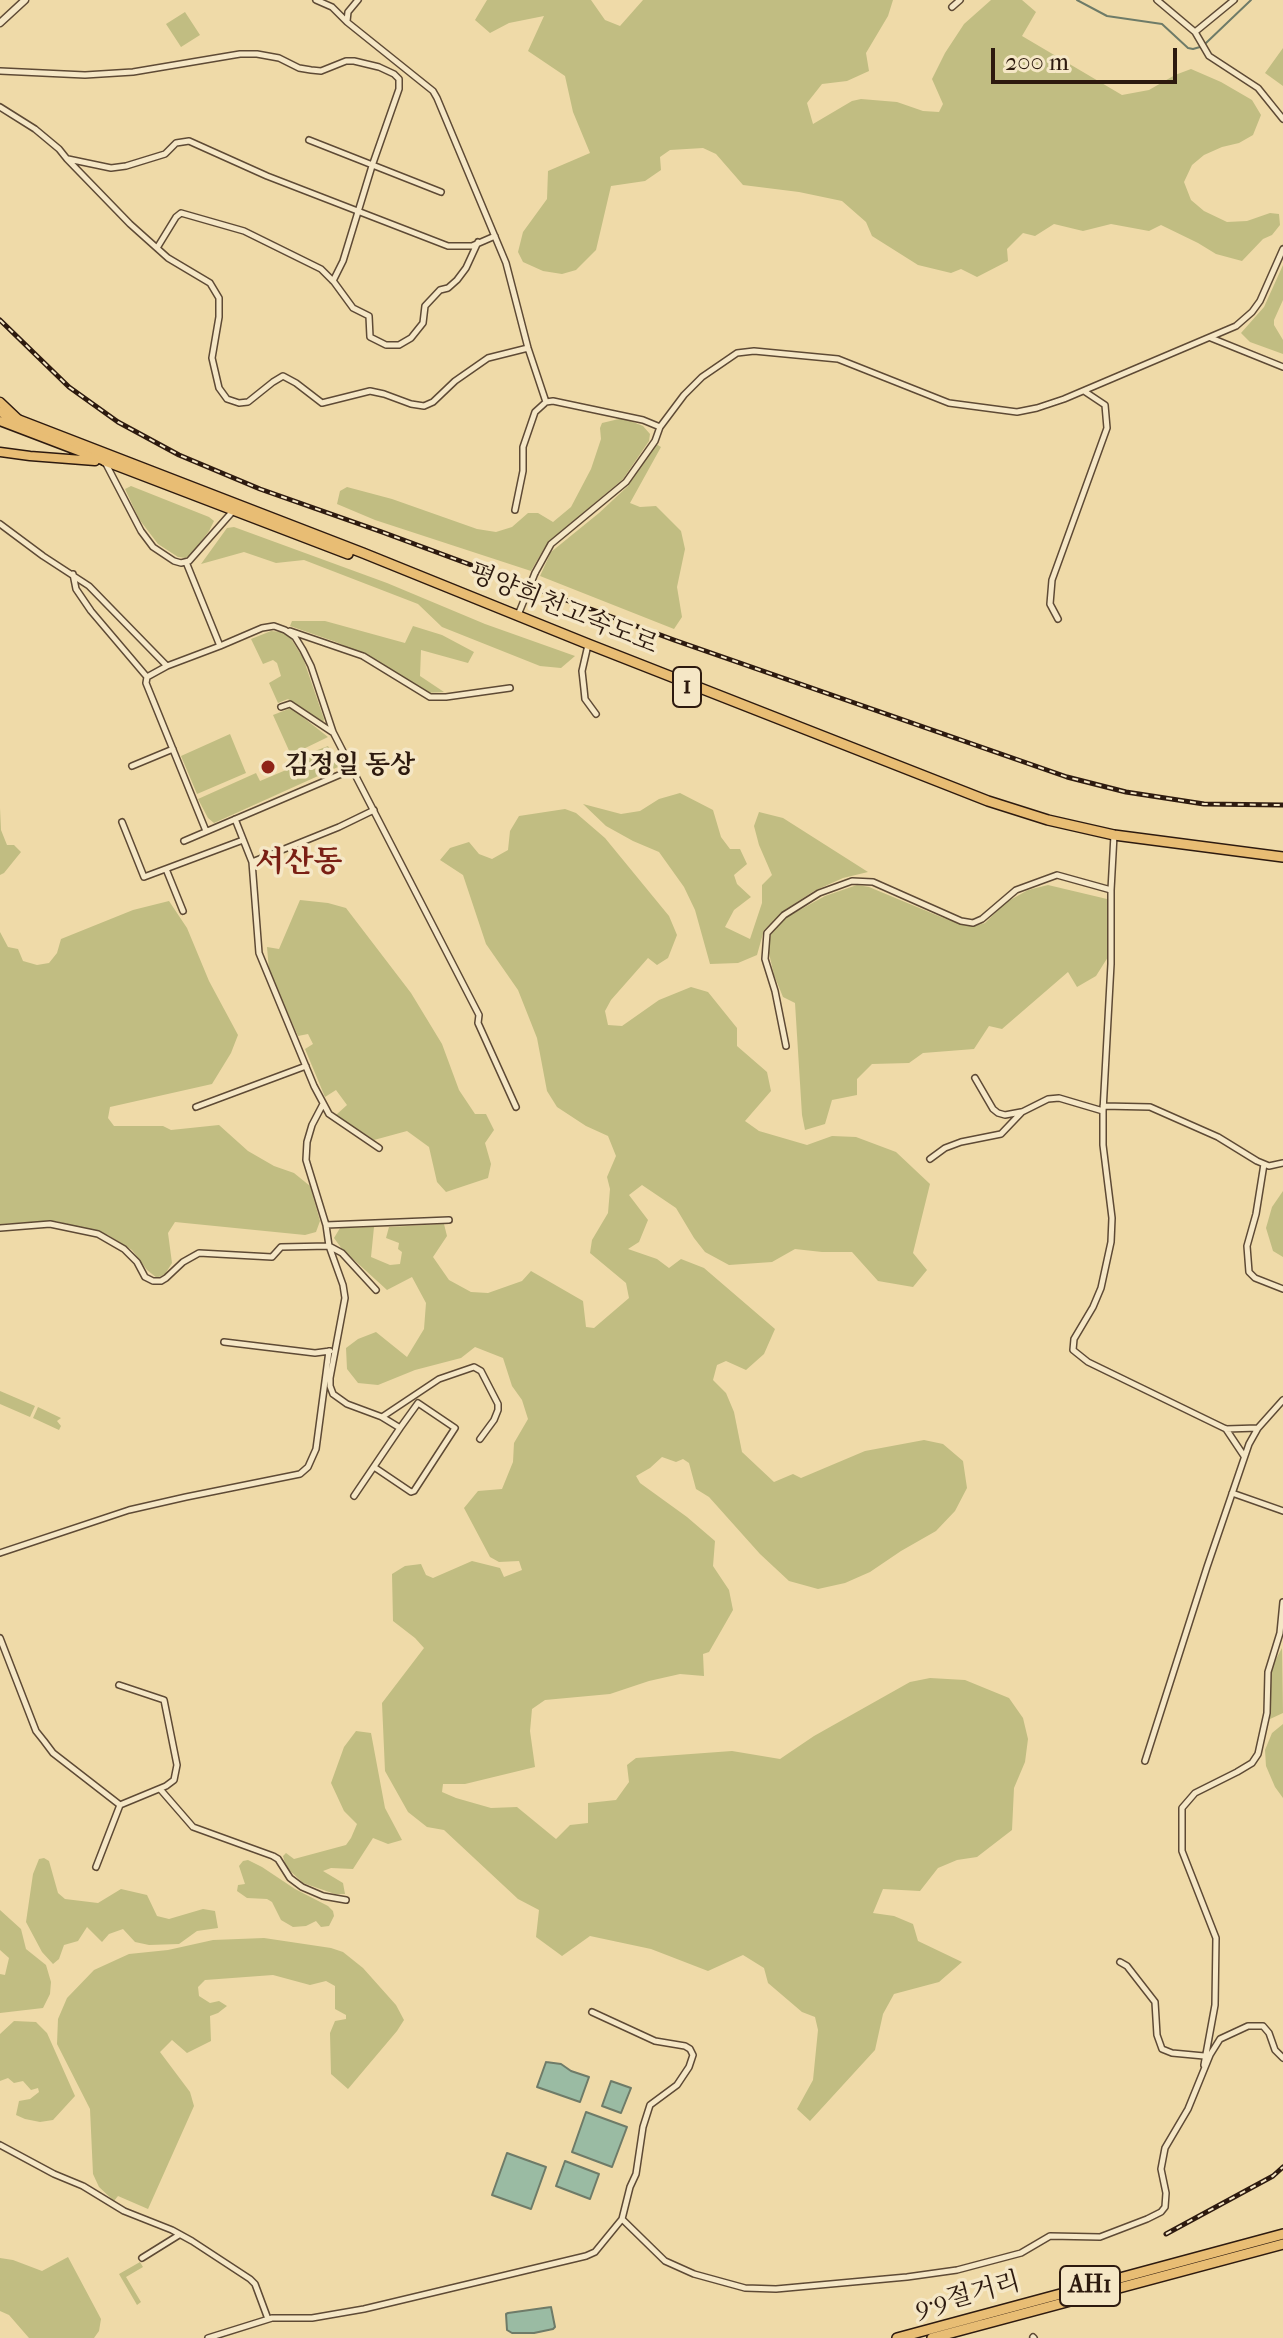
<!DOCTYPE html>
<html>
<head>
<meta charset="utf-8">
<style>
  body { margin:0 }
  #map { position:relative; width:1283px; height:2338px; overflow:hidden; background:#efdaa8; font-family:"IM FELL French Canon",serif }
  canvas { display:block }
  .scale { position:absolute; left:991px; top:48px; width:186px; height:36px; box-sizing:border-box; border:4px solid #2d1a0f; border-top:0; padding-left:10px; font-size:24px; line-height:28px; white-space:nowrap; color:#2d1a0f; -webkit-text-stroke:6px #f5e7c6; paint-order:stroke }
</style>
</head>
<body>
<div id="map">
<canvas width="1283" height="2338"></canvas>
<div class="scale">200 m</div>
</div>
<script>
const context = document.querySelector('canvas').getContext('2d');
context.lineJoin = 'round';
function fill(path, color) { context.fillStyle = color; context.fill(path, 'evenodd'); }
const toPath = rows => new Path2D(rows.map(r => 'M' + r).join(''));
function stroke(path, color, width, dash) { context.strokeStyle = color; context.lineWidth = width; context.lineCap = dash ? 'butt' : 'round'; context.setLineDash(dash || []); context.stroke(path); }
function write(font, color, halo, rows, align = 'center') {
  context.font = font + ' "IM FELL French Canon","Noto Serif KR",serif'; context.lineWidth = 7; context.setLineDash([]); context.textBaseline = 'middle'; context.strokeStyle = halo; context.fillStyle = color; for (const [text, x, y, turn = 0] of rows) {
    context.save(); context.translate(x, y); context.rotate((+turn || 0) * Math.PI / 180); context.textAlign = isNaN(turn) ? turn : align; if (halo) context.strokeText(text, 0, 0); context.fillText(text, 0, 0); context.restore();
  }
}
const green = toPath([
  [487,0,591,0,605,20,620,26,643,0,893,0,888,16,866,53,869,71,847,81,822,84,807,103,813,124,852,101,861,99,897,102,923,111,939,112,943,104,932,79,945,53,964,24,991,0,1022,0,1036,12,1022,36,1122,95,1149,90,1175,75,1191,69,1221,82,1252,100,1261,115,1253,135,1239,143,1222,147,1204,155,1192,165,1184,182,1191,200,1204,211,1227,222,1247,221,1270,213,1279,214,1280,225,1272,235,1263,239,1242,261,1216,254,1198,243,1161,225,1149,231,1111,224,1083,231,1054,224,1035,236,1023,233,1007,249,1008,261,977,277,961,269,951,273,918,265,872,236,866,222,842,201,799,192,743,185,716,154,703,148,670,150,660,157,661,170,645,181,611,186,596,250,576,270,562,274,543,271,523,262,518,252,523,232,547,199,548,171,590,153,573,112,565,76,528,51,544,16,509,23,490,33,475,20],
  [185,12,200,35,181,47,166,24],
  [1283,48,1283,86,1265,73],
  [1283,265,1283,300,1274,320,1274,325,1283,340,1283,354,1250,342,1241,333,1264,307],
  [623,418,643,426,650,434,649,441,623,479,552,539,545,547,531,571,375,520,337,504,340,491,347,487,392,499,477,529,496,532,512,527,528,513,538,513,553,522,571,507,591,469,601,439,600,428,602,423],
  [656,444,661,447,630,503,640,507,656,506,681,531,685,549,677,587,682,617,674,629,540,576,551,552,599,513,628,486],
  [131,486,209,517,214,521,209,531,191,555,185,558,178,557,158,544,139,519,125,489],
  [234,527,387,583,485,624,575,656,561,668,540,666,442,627,418,604,304,560,276,563,244,552,201,564,227,528],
  [292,621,325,621,405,643,413,626,442,635,474,652,468,663,421,650,420,676,444,692,425,693,370,657,336,642,290,626],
  [271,631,282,632,290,637,303,658,324,719,323,723,288,699,278,703,269,683,281,676,277,663,273,660,263,664,251,639],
  [291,708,295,711,328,737,291,755,273,715],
  [230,734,246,773,197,794,181,756],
  [328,746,337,761,338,767,214,823,208,818,198,799,256,773,260,781,286,770,284,763],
  [680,793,713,810,721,837,730,849,740,849,747,864,734,875,737,884,751,897,734,910,725,927,750,939,762,903,762,885,772,875,759,845,754,826,759,812,783,818,868,872,843,878,814,891,786,909,764,930,757,955,738,963,710,964,695,910,684,887,659,852,633,841,606,826,583,804,621,814,640,811,659,799],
  [0,808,1,830,7,845,14,845,21,852,4,873,0,875],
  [565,809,576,813,605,838,669,916,677,935,668,958,657,965,648,958,611,1000,605,1011,608,1025,622,1026,659,1000,691,987,708,992,737,1028,737,1046,767,1072,771,1091,745,1121,759,1131,807,1145,832,1136,856,1137,896,1152,930,1184,913,1253,927,1270,913,1287,878,1281,852,1252,822,1252,795,1249,772,1262,729,1265,705,1252,694,1238,676,1208,642,1185,629,1195,648,1220,639,1242,628,1249,657,1259,669,1268,681,1259,704,1268,775,1329,764,1354,746,1370,726,1361,717,1365,713,1380,726,1393,734,1412,742,1452,774,1482,793,1474,801,1478,865,1451,924,1440,943,1444,963,1461,967,1488,955,1511,936,1531,901,1551,870,1572,845,1583,818,1589,789,1581,760,1554,709,1497,696,1489,689,1463,683,1459,676,1462,662,1457,650,1468,636,1476,640,1483,687,1517,715,1541,713,1566,729,1590,733,1610,709,1652,703,1654,704,1676,680,1674,649,1681,610,1694,545,1700,532,1709,530,1731,535,1767,465,1784,443,1784,442,1792,456,1798,491,1808,517,1807,556,1839,570,1825,588,1823,588,1803,616,1800,629,1782,627,1765,636,1758,732,1751,780,1759,814,1736,910,1682,930,1678,965,1680,1009,1698,1023,1718,1028,1739,1025,1762,1014,1788,1012,1830,977,1857,957,1860,938,1868,920,1891,883,1889,873,1913,894,1916,913,1924,918,1941,962,1962,939,1982,894,1994,883,2014,875,2050,810,2121,797,2109,813,2080,818,2030,815,2017,802,2012,768,1983,764,1968,743,1955,708,1971,651,1949,590,1936,562,1956,536,1937,539,1910,518,1899,444,1830,427,1827,408,1812,385,1771,382,1703,424,1648,415,1638,393,1621,392,1574,405,1566,421,1564,426,1575,433,1578,472,1561,500,1568,504,1577,522,1570,519,1561,499,1562,490,1557,464,1508,478,1491,502,1489,513,1462,514,1443,528,1419,522,1400,512,1386,503,1358,475,1347,461,1358,415,1370,378,1385,358,1383,347,1369,346,1348,358,1339,376,1332,407,1357,424,1329,426,1303,412,1277,387,1290,342,1249,334,1238,340,1228,374,1227,371,1257,390,1265,400,1264,402,1252,398,1249,399,1243,386,1238,389,1227,444,1224,447,1236,433,1257,449,1280,471,1292,488,1293,522,1281,531,1271,583,1301,586,1327,594,1328,629,1298,626,1283,590,1253,592,1240,608,1213,610,1189,607,1177,616,1156,608,1136,586,1126,557,1107,547,1091,537,1038,518,990,486,944,463,875,440,860,450,848,469,842,479,854,492,859,508,850,510,831,519,816],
  [857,885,869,887,941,917,963,925,975,926,985,923,1005,903,1028,890,1048,885,1107,899,1108,957,1096,976,1077,987,1068,972,1002,1029,989,1026,974,1049,923,1053,909,1063,872,1064,857,1079,857,1095,832,1100,825,1124,805,1130,802,1115,795,1003,783,997,774,975,768,949,771,934,785,918,825,896],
  [300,900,328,903,346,908,411,993,442,1044,459,1090,475,1114,486,1114,494,1130,485,1143,491,1164,488,1178,446,1192,437,1182,429,1147,407,1131,374,1140,336,1115,347,1105,336,1090,325,1097,305,1049,313,1044,308,1034,298,1036,269,970,267,947,279,949],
  [169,901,187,928,209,981,238,1035,231,1053,212,1084,110,1107,108,1118,114,1126,163,1126,171,1130,219,1125,248,1151,274,1166,294,1173,310,1186,320,1221,316,1232,305,1235,175,1222,168,1233,172,1263,165,1274,157,1278,147,1270,132,1250,108,1235,56,1221,0,1224,0,932,8,947,18,949,23,961,37,965,49,963,57,953,61,939,133,910],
  [1283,1191,1283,1257,1273,1251,1266,1228,1272,1207],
  [0,1391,35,1406,30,1417,0,1404],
  [38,1407,61,1418,57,1421,61,1426,59,1430,33,1418],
  [1282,1648,1283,1713,1270,1719,1271,1668],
  [1283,1724,1283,1798,1275,1787,1266,1766,1265,1750,1272,1733],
  [356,1731,371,1733,385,1808,402,1840,388,1844,373,1838,353,1869,331,1868,323,1871,343,1883,345,1894,335,1894,303,1883,286,1867,283,1856,286,1853,294,1859,346,1845,351,1838,357,1824,344,1811,331,1783,344,1747],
  [44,1858,49,1861,58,1893,65,1899,98,1903,121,1889,147,1895,157,1916,169,1919,203,1909,215,1911,218,1928,197,1931,179,1944,149,1945,135,1942,123,1929,109,1934,102,1942,87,1927,78,1941,64,1945,59,1959,53,1964,42,1952,26,1922,33,1874,39,1859],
  [248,1860,262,1867,295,1889,328,1906,333,1911,334,1916,329,1926,321,1927,316,1921,306,1926,293,1927,281,1920,272,1902,267,1899,247,1898,237,1891,238,1885,245,1884,239,1866,243,1861],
  [0,1910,21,1929,26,1949,46,1965,51,1982,50,1994,43,2008,0,2013,0,1974,5,1975,9,1958,0,1950],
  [264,1938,331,1948,343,1952,363,1968,396,2005,404,2020,397,2031,348,2089,331,2074,330,2033,335,2021,346,2019,346,2015,335,2009,335,1986,326,1981,310,1985,273,1975,205,1980,198,1987,199,1996,210,2003,219,2001,227,2006,218,2013,210,2016,211,2041,187,2053,172,2040,160,2052,190,2092,194,2106,148,2209,118,2196,114,2201,99,2187,93,2174,90,2109,57,2044,58,2019,67,1998,94,1970,129,1954,168,1950,213,1940],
  [14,2021,36,2022,47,2033,75,2096,53,2120,40,2122,25,2119,16,2115,19,2101,30,2099,39,2092,38,2088,31,2090,23,2081,14,2083,8,2078,0,2081,0,2034],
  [68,2257,101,2319,99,2331,94,2338,29,2338,9,2315,0,2311,0,2258,13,2260,42,2271],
  [140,2262,143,2267,126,2277,141,2302,137,2305,119,2274]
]);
const water = toPath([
  [546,2062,561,2064,571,2071,589,2077,580,2102,537,2087,546,2062],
  [611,2081,631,2088,621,2113,602,2106,611,2081],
  [586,2112,627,2127,612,2167,572,2152,586,2112],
  [507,2153,546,2167,531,2209,492,2195,507,2153],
  [565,2161,599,2174,590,2199,556,2186,565,2161],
  [551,2307,555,2327,553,2329,534,2333,512,2333,507,2330,506,2314,508,2313,551,2307]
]);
const stream = toPath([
  [1077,0,1107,16,1162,24,1188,48,1193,49,1200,47],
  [1206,43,1251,0]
]);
const minor = toPath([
  [316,0,332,7,347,22,433,91,437,98,506,263,528,348,546,402],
  [1157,0,1195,32,1209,56,1258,88,1283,119],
  [952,7,960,0],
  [347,21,348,12,358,0],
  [1195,32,1234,0],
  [0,71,85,75,133,72,240,54,257,54,279,58,299,68,311,70,321,71,346,61,354,61,379,67,394,74,399,79,399,89,372,166,343,261,333,281],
  [0,107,35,129,59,149,67,159,130,224,168,258,210,283,219,298,219,317,212,358,219,388,227,399,239,403,248,402,273,382,283,376,296,383,322,403,370,391,384,394,411,404,424,406,433,402,455,381,488,358,528,348],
  [309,140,441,192],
  [68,159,111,168,126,166,165,154,176,143,189,141,267,176,448,246,472,246,495,236],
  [157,248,176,217,181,213,244,231,321,269,334,282,353,308,369,316,370,337,386,345,399,345,411,338,423,323,425,306,440,290,448,288,457,280,466,268,478,242],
  [1211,338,1283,367],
  [105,462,141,531,153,547,174,561,181,563,189,561,233,511],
  [515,510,523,471,523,447,535,412,546,402,553,401,643,420,660,427],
  [0,524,43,556,89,586,167,666],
  [186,562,220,646,262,628,274,626,285,630,295,637,303,650,311,666,333,732,479,1015,478,1023,516,1107],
  [535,573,551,544,626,482,655,441,660,427,684,395,702,377,737,353,754,351,838,359,949,403,1017,412,1037,408,1064,399,1236,326,1252,312,1260,301,1283,249],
  [73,574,76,589,91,611,147,677],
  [518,615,525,598],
  [1058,619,1050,604,1052,580,1107,428,1105,405,1084,391],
  [290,631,363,656,430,697,446,697,510,688],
  [588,645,582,671,584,689,585,699,596,714],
  [281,707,290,704,332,732],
  [132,766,173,749],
  [235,819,252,862,259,953,314,1086,329,1114,379,1148],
  [122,822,144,877,243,840],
  [206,831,146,683,147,677,167,666,220,646],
  [1114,835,1111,890,1111,964,1103,1111,1103,1145,1112,1218,1111,1242,1101,1288,1093,1307,1074,1339,1073,1350,1088,1362,1226,1429,1258,1428],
  [184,841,353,769],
  [252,862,339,827,374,810],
  [166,869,183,911],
  [786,1046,775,991,765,959,767,933,784,915,819,893,852,881,873,882,961,921,973,923,982,919,1016,890,1057,875,1111,890],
  [975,1078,993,1109,998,1113,1005,1115,1021,1112],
  [323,1104,312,1125,307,1142,306,1160,326,1225,329,1246,343,1285,345,1298,330,1378,330,1386,333,1394,347,1404,382,1417,439,1379,474,1367,481,1371,498,1404,498,1410,494,1420,480,1439],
  [1103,1106,1150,1107,1218,1137,1257,1161,1269,1166,1283,1163],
  [196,1107,306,1066],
  [930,1159,945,1148,961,1142,1001,1134,1022,1112,1048,1099,1059,1098,1103,1111],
  [1264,1164,1256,1214,1247,1246,1249,1272,1255,1278,1283,1289],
  [326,1225,449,1220],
  [0,1228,50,1224,98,1234,124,1249,137,1262,145,1277,153,1281,161,1281,166,1278,183,1262,199,1253,272,1257,281,1247,329,1246,342,1253,376,1290],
  [224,1342,315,1353,330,1351],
  [1226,1429,1244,1456],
  [374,1467,411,1492,414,1491,455,1428,418,1403,400,1428,382,1417],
  [1232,1493,1283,1511],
  [354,1496,400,1428],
  [0,1553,129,1510,186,1497,300,1474,308,1467,316,1449,329,1351],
  [0,1638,36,1731,44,1741,53,1753,120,1805,166,1786,174,1780,177,1765,164,1700,119,1685],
  [1145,1761,1207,1567,1249,1444,1258,1428,1283,1400],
  [160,1789,193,1827,273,1856,278,1859,290,1878,302,1887,323,1896,346,1900],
  [96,1867,120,1805],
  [1120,1962,1127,1966,1155,2002,1157,2035,1162,2049,1172,2053,1204,2056],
  [1204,2065,1215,2005,1216,1938,1182,1851,1182,1808,1195,1793,1237,1772,1252,1763,1258,1754,1267,1713,1268,1672,1280,1633,1283,1602],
  [0,2145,54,2174,83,2186,124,2211,172,2230,192,2241,250,2279,255,2284,268,2319],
  [622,2219,665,2261,694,2274,745,2288,776,2289,907,2277,957,2270,1021,2253,1050,2236,1100,2237,1147,2219,1161,2212,1165,2207,1166,2193,1161,2169,1165,2148,1188,2109,1210,2055,1220,2039,1248,2026,1263,2026,1269,2033,1275,2050,1283,2058],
  [142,2258,179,2235],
  [1033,2337,1034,2338],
  [208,2338,272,2318,312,2318,364,2309,586,2256,595,2252,622,2219,630,2187,636,2174,643,2127,650,2105,677,2085,689,2067,693,2055,690,2049,685,2046,655,2041,592,2012]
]);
const tertiary = toPath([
  [0,23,25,0]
]);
const primary = toPath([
  [0,402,19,420],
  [0,412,15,419],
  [0,421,105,461],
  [0,452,30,456,95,461]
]);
const trunk = toPath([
  [897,2338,1283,2234],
  [932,2338,1283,2244]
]);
const motorway = toPath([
  [19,420,363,553,588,644,988,801,1048,820,1114,835,1283,857],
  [105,461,348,554]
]);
const rail = toPath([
  [0,320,69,387,118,422,179,455,260,489,382,532,674,640,1067,777,1126,792,1204,804,1283,805],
  [1166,2234,1273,2176,1283,2167]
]);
const minorBridge = toPath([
  [525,598,535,573]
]);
const markers = [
  [268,767,8,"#8f2418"]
];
const shields = [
  [687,687,28],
  [1090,2286,60]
];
const shieldNames = [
  ["1",687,687],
  ["AH1",1090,2286]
];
const streetNames = [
  ["평양희천고속도로",563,610,22],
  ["9·9절거리",968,2296,-15]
];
const poiNames = [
  ["김정일 동상",284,767]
];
const quarterNames = [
  ["서산동",299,864]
];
fill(green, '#c1bd82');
fill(water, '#9abba3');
stroke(water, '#6e7b68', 2);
stroke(stream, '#6e7b68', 2);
stroke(minor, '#5e4a35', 8);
stroke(tertiary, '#5e4a35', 9);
stroke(primary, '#2d1a0f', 11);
stroke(trunk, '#2d1a0f', 12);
stroke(motorway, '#2d1a0f', 12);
stroke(minor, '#f5e7c6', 5);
stroke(tertiary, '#f5e7c6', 6);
stroke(primary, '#e8bd74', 8);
stroke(trunk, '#e8bd74', 9);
stroke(motorway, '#e8bd74', 9);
stroke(rail, '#2d1a0f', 5);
stroke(rail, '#f5e7c6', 2, [6]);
stroke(minorBridge, '#5e4a35', 8, []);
stroke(minorBridge, '#f5e7c6', 5);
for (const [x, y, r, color] of markers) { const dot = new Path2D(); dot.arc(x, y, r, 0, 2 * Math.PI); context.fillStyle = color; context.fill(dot); stroke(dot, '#f5e7c6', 3); }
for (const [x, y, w] of shields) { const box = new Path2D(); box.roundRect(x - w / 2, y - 20, w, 40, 6); context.fillStyle = '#f5e7c6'; context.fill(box); stroke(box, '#2d1a0f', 2); }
write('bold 24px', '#2d1a0f', null, shieldNames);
write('26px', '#2d1a0f', '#f5e7c6', streetNames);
write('bold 26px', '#2d1a0f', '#f5e7c6', poiNames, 'left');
write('bold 30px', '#7a1f14', '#f5e7c6', quarterNames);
</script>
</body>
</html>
